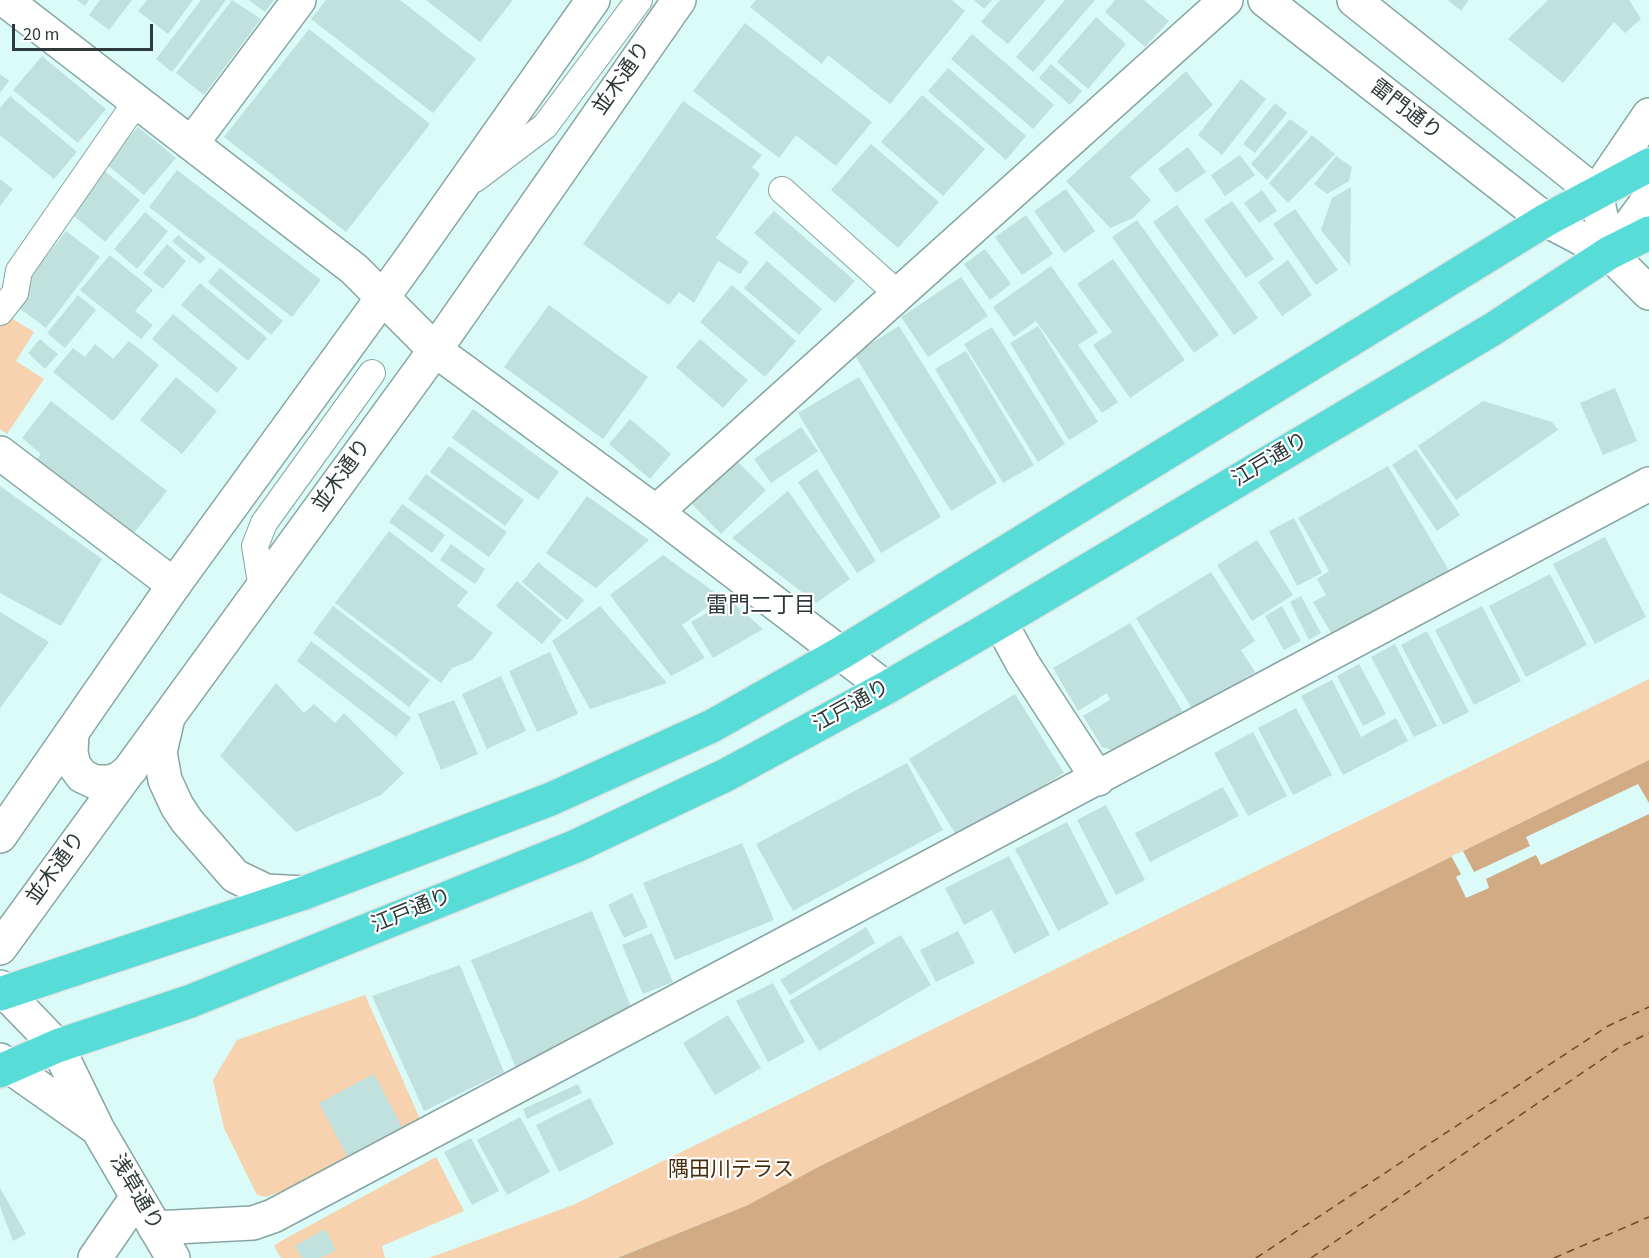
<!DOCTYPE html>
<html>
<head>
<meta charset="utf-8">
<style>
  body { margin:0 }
  #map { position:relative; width:1649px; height:1258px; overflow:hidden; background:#dafbf8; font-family:"Source Sans 3",sans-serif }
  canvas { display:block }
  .scale { position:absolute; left:12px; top:24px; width:141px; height:27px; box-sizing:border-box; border:3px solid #2d3a39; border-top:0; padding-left:8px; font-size:18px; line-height:21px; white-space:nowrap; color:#2d3a39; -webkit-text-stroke:4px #fff; paint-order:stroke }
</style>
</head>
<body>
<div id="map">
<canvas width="1649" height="1258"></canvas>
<div class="scale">20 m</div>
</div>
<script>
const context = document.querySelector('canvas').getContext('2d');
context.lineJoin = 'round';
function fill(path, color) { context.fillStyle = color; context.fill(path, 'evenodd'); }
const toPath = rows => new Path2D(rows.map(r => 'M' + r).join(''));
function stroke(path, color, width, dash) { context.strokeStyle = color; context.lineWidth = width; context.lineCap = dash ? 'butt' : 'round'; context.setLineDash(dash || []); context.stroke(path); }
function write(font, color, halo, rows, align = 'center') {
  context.font = font + ' "Source Sans 3","Noto Sans JP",sans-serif'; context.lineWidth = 4.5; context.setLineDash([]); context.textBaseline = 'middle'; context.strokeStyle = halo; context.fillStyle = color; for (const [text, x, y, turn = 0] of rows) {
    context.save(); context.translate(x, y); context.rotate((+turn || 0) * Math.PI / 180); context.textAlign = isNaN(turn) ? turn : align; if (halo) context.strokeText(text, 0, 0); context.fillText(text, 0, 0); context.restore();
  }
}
const green = toPath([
  [6,315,34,332,16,361,44,379,7,434,0,429,0,323],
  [1649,679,1649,760,820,1166,748,1205,616,1258,429,1258,573,1205],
  [365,995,424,1128,324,1175,266,1197,257,1195,224,1128,213,1080,237,1040],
  [436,1157,464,1211,382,1246,385,1258,281,1258,274,1246,281,1241]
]);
const water = toPath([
  [1649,760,1649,1258,617,1258,748,1205,820,1166]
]);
const pier = toPath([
  [1638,784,1649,803,1649,814,1541,865,1536,855,1486,879,1489,888,1466,898,1456,877,1461,874,1451,856,1463,851,1474,872,1530,846,1526,837]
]);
const ferry = toPath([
  [1256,1258,1608,1026,1649,1007],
  [1311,1258,1620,1047,1649,1033],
  [1554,1258,1649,1217]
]);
const building = toPath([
  [77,0,89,0,85,6],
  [100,0,132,0,109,30,89,15],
  [147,0,193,0,168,34,138,11],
  [201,0,226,0,172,72,156,59],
  [232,0,261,19,204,95,176,73],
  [249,0,274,0,265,12],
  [326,0,400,0,476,59,433,113,311,19],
  [426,0,513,0,480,42],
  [756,0,952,0,965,11,890,104,828,55,822,64,750,7],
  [974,0,992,0,984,9],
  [1000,0,1046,0,1008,44,981,22],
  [1065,0,1095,0,1033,72,1016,57],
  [1115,0,1144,0,1169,21,1145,47,1105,12],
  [1448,0,1469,0,1461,11],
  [1548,0,1629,0,1641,19,1625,33,1614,22,1563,83,1508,39],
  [1096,17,1126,44,1088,89,1057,62],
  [745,23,872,122,836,166,796,135,779,158,693,91],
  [309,29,430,124,346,232,224,137],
  [972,34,1054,105,1033,129,951,59],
  [42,56,106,109,78,143,13,90],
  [1051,64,1082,91,1070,105,1039,78],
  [948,68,1026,136,1006,160,928,91],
  [1186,71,1213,105,1130,177,1151,200,1133,218,1110,228,1066,181],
  [0,74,9,81,0,93],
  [1241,79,1266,99,1222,155,1198,135],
  [922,95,985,149,943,196,881,142],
  [10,96,77,152,54,179,0,135,0,108],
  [683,101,762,155,752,167,760,174,716,238,749,262,740,274,718,261,694,303,679,292,669,305,583,244],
  [1275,103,1287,113,1255,153,1243,144],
  [1290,119,1308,132,1267,180,1251,164],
  [138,127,176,158,144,195,106,164],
  [1312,135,1335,154,1288,203,1269,183],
  [871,144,939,202,898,248,831,190],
  [1188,147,1206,172,1176,193,1158,169],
  [1240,155,1255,175,1225,196,1211,175],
  [1336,156,1352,167,1349,181,1327,194,1314,184],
  [101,168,140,200,105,242,67,210],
  [177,170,321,280,292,317,149,207],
  [0,179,13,189,0,206],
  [1351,187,1350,266,1321,230,1332,198],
  [1066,189,1095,231,1064,253,1034,211],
  [1262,190,1277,211,1259,223,1244,203],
  [1232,201,1274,259,1246,278,1204,220],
  [1177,205,1258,318,1234,335,1153,222],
  [1295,209,1338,270,1316,285,1273,224],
  [774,211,855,281,835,303,754,233],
  [145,212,168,231,137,269,114,249],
  [1026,215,1053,254,1022,275,995,237],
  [1137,220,1219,335,1194,353,1112,237],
  [66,231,100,257,46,328,19,308,24,285],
  [178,235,206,258,200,264,172,241],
  [167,244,186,261,163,289,143,273],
  [985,249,1011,284,990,300,964,264],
  [110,255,153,290,135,311,153,325,141,339,80,290],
  [1113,259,1185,360,1130,398,1093,345,1112,332,1077,284],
  [1288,260,1312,295,1282,316,1258,282],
  [767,261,822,309,799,335,744,288],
  [1051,266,1098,332,1078,345,1118,402,1102,413,1036,321,1014,337,993,307],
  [220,268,283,321,271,335,208,282],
  [961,277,988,316,928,357,901,317],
  [200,283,267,338,248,361,181,305],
  [732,285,796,341,765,377,700,322],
  [78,295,96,310,65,348,47,333],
  [549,305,648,377,603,439,504,367],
  [173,314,238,368,217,393,152,339],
  [899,326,997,483,951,511,854,354],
  [1038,326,1098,422,1069,440,1010,343],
  [992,327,1065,444,1038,462,964,344],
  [40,339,58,354,45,369,28,353],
  [700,339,748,380,723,408,676,367],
  [129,341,159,365,113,421,53,372,73,348,85,357,95,344,113,359],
  [966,351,1034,465,1003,483,935,369],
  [176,377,217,411,182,454,140,420],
  [859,377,941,517,881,553,798,413],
  [1615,388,1637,441,1603,455,1580,403],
  [51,401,167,491,130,538,34,463,41,454,22,438],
  [1483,401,1552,422,1558,430,1456,500,1418,446],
  [473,409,559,472,538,500,452,438],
  [630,419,671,454,650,479,609,444],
  [801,427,818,451,771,483,754,459],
  [449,446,524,500,505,526,430,472],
  [1416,449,1460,515,1437,531,1392,465],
  [737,461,766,490,721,534,692,504],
  [1388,466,1449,571,1334,638,1313,602,1326,595,1317,579,1329,571,1298,518],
  [817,469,876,561,857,573,798,482],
  [426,474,507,532,489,557,408,499],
  [0,486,102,559,61,626,0,593],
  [788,491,850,579,816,603,732,538],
  [587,496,649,540,596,588,546,553],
  [402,504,445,535,432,553,389,522],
  [1294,518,1322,573,1297,586,1269,531],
  [389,531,468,592,457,606,493,633,472,660,452,668,441,683,335,603],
  [1605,537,1646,617,1595,644,1553,564],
  [1257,540,1293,595,1252,621,1217,565],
  [451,544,485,569,475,584,440,560],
  [663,555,721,597,682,625,705,658,671,676,610,595],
  [538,562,584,600,567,620,522,582],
  [1211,572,1255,641,1241,650,1255,672,1193,710,1136,618],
  [1550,574,1587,645,1526,677,1489,606],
  [517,581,562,620,542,644,496,606],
  [1301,596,1321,633,1309,640,1290,602],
  [730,600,763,629,713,658,691,622],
  [333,606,430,680,409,707,313,633],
  [600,606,667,683,590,709,552,641],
  [1282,606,1301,641,1284,650,1265,616],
  [1482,606,1521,681,1474,705,1435,630],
  [0,612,49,642,0,708],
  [1130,623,1183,712,1117,751,1102,747,1083,716,1110,700,1107,693,1078,711,1053,668],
  [1427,631,1469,712,1443,725,1401,645],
  [311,641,411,718,396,737,297,661],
  [1395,644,1437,726,1414,737,1371,657],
  [550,652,578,714,537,732,509,671],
  [1359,664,1386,714,1363,726,1337,676],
  [501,676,526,731,487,749,462,694],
  [1332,680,1361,737,1396,718,1408,741,1343,775,1301,696],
  [276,683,304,713,314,704,335,723,344,713,404,773,381,795,296,832,220,756],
  [1015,694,1064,773,958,838,909,759],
  [454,700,478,754,441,770,418,714],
  [1296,708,1332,775,1293,795,1258,728],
  [1253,732,1287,796,1248,816,1214,753],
  [907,763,943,830,793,911,756,844],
  [1223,787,1239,816,1150,862,1135,833],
  [1106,805,1145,880,1116,895,1077,820],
  [1067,822,1109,904,1058,931,1015,849],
  [742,843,774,920,675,960,643,883],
  [1009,856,1050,935,1014,954,992,910,964,925,945,888],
  [632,893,648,927,624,938,608,905],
  [592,911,631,1007,516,1068,471,960],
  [866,927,875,943,790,995,780,980],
  [958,931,975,963,936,982,920,950],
  [652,933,673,982,643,994,622,945],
  [901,935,931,985,819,1051,789,1001],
  [460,965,504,1072,424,1111,372,996],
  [773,983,805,1042,768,1062,736,1001],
  [728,1015,761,1068,715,1095,683,1043],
  [374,1074,403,1129,348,1158,319,1103],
  [578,1084,582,1093,527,1119,523,1109],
  [590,1098,614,1144,559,1172,536,1125],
  [520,1117,550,1172,507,1195,477,1140],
  [471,1138,499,1191,472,1205,444,1152],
  [0,1188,26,1234,13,1241,0,1206],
  [325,1229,336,1250,321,1258,302,1258,295,1246]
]);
const service = toPath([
  [475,179,545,126,639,0],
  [782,190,898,294],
  [0,312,15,293,19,271,137,101],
  [262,589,255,546,264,523,372,373]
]);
const minor = toPath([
  [5,0,354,269,435,350,656,512,886,688],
  [192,143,299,0],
  [0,453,174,585],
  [656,512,1226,0],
  [1000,622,1023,664,1098,779],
  [155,1228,253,1223,273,1216,1649,484],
  [95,1258,137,1197]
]);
const tertiary = toPath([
  [1265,0,1546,220,1609,253],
  [1354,0,1596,193],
  [1596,193,1649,115],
  [1596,193,1609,253],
  [1609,253,1649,199],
  [167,722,160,752,165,780,177,806,187,821,235,876,266,891,304,893],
  [72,733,71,753,74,765,82,776,95,782,109,782,119,779,131,769],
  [0,836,174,585,409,261,593,0],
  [0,948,435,350,679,0]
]);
const secondary = toPath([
  [1609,253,1649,293],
  [0,987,57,1046,97,1128,173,1258],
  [0,1060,95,1127]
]);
const trunk = toPath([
  [0,994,304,893,551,799,712,726,841,653,1546,220,1649,165],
  [0,1071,57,1046,191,1001,576,846,726,775,886,688,1000,622,1493,329,1609,253,1649,233]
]);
const streetNames = [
  ["並木通り",623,79,-55],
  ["雷門通り",1405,111,38],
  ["江戸通り",1271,461,-31],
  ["並木通り",343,476,-54],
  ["江戸通り",852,707,-29],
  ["並木通り",57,869,-54],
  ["江戸通り",412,912,-22],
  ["浅草通り",135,1193,60]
];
const parkNames = [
  ["隅田川テラス",731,1171]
];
const neighbourhoodNames = [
  ["雷門二丁目",761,607]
];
fill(green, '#f6d2ae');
fill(water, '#d1ab83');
fill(pier, '#dafbf8');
stroke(ferry, '#70491c', 1.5, [8, 6]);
fill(building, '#c1e1de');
stroke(service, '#86a5a3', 28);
stroke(minor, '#86a5a3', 36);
stroke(tertiary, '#86a5a3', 36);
stroke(secondary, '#86a5a3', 36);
stroke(trunk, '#e2e3e3', 36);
stroke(service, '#fff', 26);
stroke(minor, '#fff', 33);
stroke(tertiary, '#fff', 33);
stroke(secondary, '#fff', 33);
stroke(trunk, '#58dcd8', 33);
write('21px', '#2d3a39', '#fff', streetNames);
write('21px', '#482d0d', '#fff', parkNames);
write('22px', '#2d3a39', '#fff', neighbourhoodNames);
</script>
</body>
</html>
